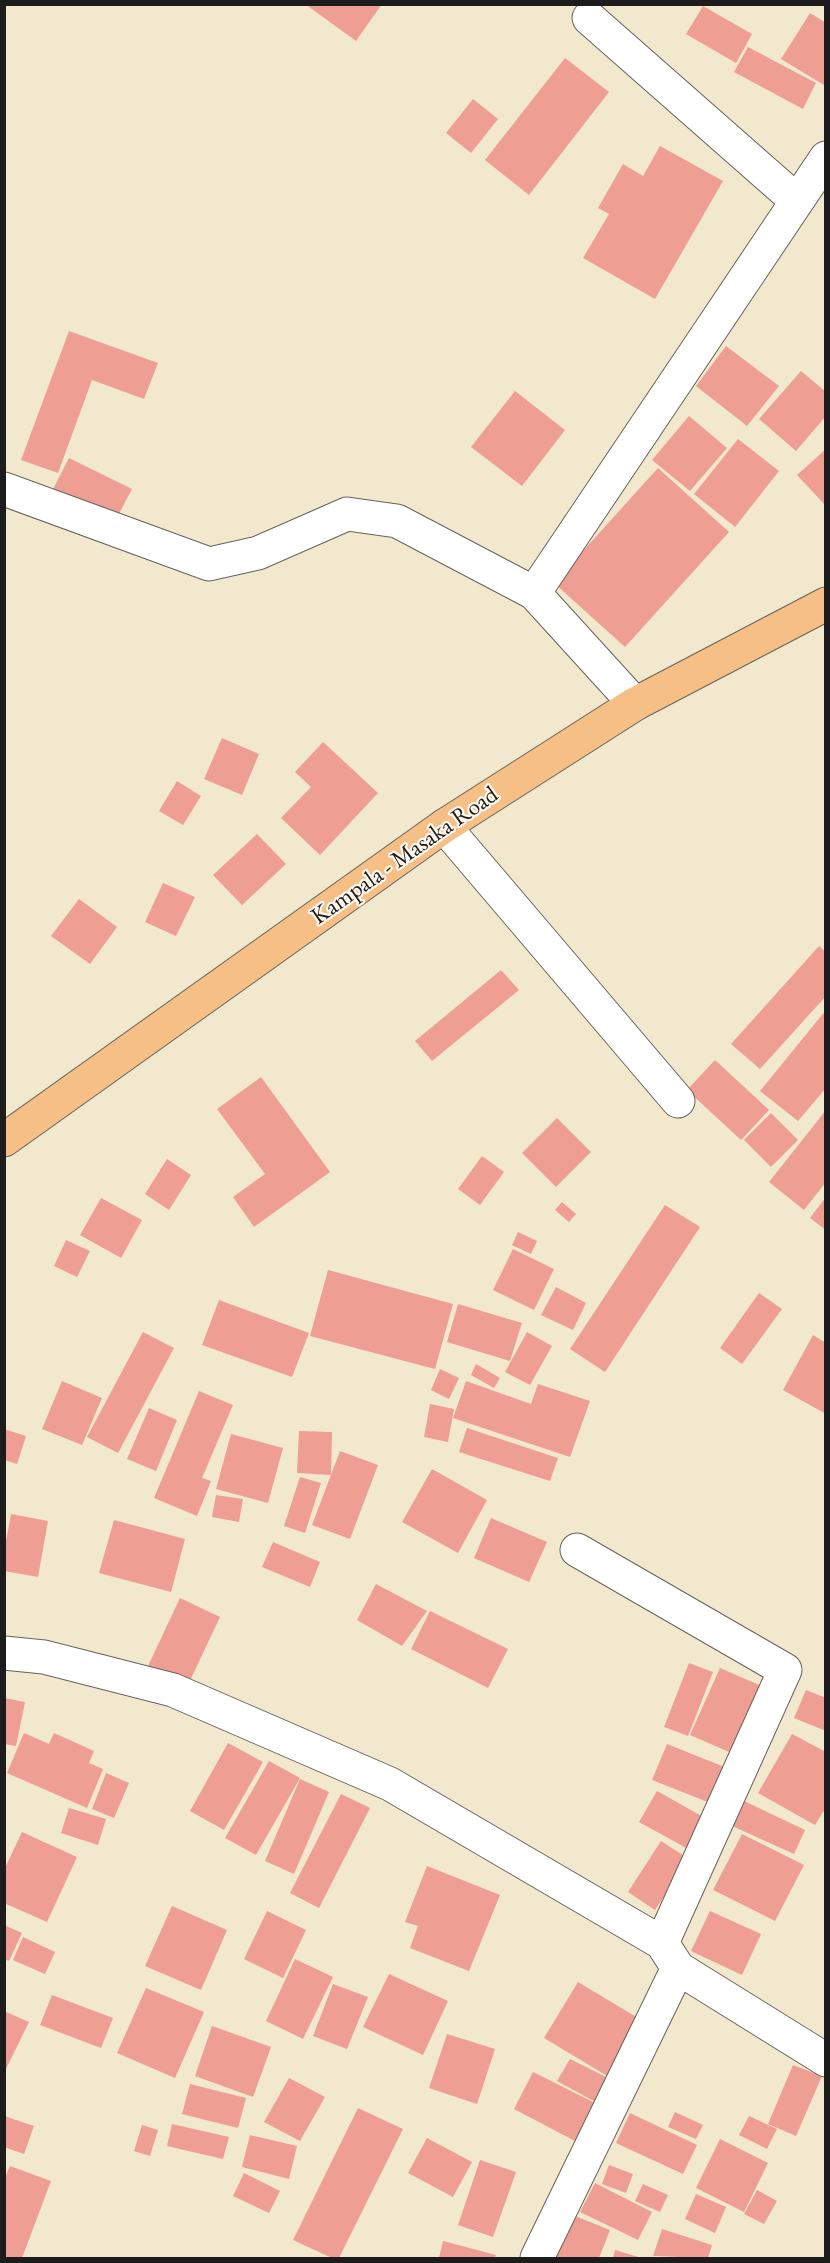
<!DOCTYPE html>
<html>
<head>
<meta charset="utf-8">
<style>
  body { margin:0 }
  #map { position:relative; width:830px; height:2263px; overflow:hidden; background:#f1e8cd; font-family:"EB Garamond",serif }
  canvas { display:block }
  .frame { position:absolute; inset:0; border:6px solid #1c1c1c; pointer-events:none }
</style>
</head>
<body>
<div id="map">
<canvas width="830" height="2263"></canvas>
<div class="frame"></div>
</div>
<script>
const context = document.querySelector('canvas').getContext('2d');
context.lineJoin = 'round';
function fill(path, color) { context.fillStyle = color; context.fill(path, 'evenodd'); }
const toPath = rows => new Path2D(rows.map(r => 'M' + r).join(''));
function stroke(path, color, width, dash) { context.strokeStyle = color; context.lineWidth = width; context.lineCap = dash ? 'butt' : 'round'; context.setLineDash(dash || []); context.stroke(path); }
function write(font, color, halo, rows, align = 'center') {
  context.font = font + ' "EB Garamond",serif'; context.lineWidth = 4.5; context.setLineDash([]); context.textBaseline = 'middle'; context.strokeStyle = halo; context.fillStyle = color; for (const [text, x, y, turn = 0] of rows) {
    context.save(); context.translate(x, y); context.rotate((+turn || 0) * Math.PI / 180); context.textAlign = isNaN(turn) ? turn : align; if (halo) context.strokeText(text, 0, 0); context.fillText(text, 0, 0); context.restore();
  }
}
const building = toPath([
  [305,4,382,4,356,41],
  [703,6,752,34,736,63,686,34],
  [810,13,826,23,824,85,781,59],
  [748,47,816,83,803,109,734,72],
  [565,58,609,92,529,195,485,160],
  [473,99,498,119,471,153,446,133],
  [660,146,723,181,655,299,583,258,609,214,598,208,623,164,643,176],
  [69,331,158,363,144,399,92,380,58,473,21,460],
  [726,346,779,386,747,426,696,386],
  [801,371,826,392,826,416,796,451,759,419],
  [515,391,565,430,522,486,471,447],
  [689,416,727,448,690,491,652,460],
  [738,439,779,471,735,527,694,494],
  [826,449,826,506,797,475],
  [69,458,132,489,113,525,50,495],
  [658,468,729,532,625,647,554,583],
  [222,738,259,754,242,795,204,779],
  [323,742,378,793,320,855,281,818,311,787,295,772],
  [177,781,201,796,183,825,159,811],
  [257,834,286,864,242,905,213,875],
  [163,883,195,897,176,936,145,922],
  [79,899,117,927,90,964,51,936],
  [819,946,826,952,826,996,760,1069,731,1044],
  [501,970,519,990,432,1061,415,1041],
  [826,1010,826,1088,798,1121,760,1091],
  [715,1060,769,1110,741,1140,687,1090],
  [261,1077,330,1172,254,1227,233,1197,265,1174,217,1109],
  [826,1110,826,1182,804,1210,769,1182],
  [771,1113,798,1140,771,1167,744,1140],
  [557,1118,591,1152,556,1187,522,1153],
  [482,1156,504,1172,480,1205,458,1189],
  [167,1159,191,1175,169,1210,145,1194],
  [826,1197,826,1230,810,1218],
  [101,1198,142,1220,121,1258,80,1235],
  [562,1202,576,1214,569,1222,555,1210],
  [665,1205,700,1227,605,1372,570,1349],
  [518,1232,537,1241,531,1254,512,1245],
  [66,1240,90,1251,77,1277,54,1266],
  [513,1249,554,1269,534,1310,493,1290],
  [328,1270,453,1304,435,1369,310,1336],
  [556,1287,586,1303,573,1330,541,1315],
  [759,1293,782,1309,742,1364,720,1348],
  [219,1300,309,1333,292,1377,202,1345],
  [458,1304,522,1323,510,1361,447,1342],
  [143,1332,174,1348,118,1453,87,1437],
  [527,1332,552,1346,530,1385,505,1372],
  [813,1335,826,1343,826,1414,783,1390],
  [476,1364,500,1378,494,1388,471,1375],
  [440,1369,459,1378,449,1399,431,1390],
  [62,1381,102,1398,82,1445,42,1429],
  [466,1381,531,1404,538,1384,590,1401,570,1457,453,1418],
  [199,1391,233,1405,202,1478,211,1481,197,1516,154,1498],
  [430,1404,454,1409,448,1442,424,1437],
  [149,1408,177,1420,156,1471,127,1459],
  [467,1428,558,1458,550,1481,459,1452],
  [4,1429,26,1436,17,1464,4,1460],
  [299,1431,332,1432,331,1475,297,1473],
  [231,1434,283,1448,268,1503,216,1489],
  [340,1451,378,1465,350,1539,312,1525],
  [432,1469,487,1500,458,1553,402,1522],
  [300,1477,321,1483,305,1533,284,1526],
  [216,1495,243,1499,239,1522,212,1517],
  [11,1514,48,1521,38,1577,4,1571,4,1552],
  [491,1518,547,1542,529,1582,474,1558],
  [114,1520,185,1539,171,1592,99,1573],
  [273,1542,320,1562,310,1587,262,1567],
  [376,1584,427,1611,402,1646,357,1620],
  [180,1598,220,1617,188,1685,148,1666],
  [430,1611,508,1649,488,1688,411,1649],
  [689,1663,713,1672,688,1736,664,1727],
  [720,1668,766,1688,736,1755,690,1735],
  [806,1690,826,1698,826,1731,794,1718],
  [4,1698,25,1702,16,1746,4,1744],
  [24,1733,49,1744,54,1733,94,1751,89,1763,103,1769,87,1808,7,1773],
  [792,1734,826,1752,826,1807,815,1825,758,1793],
  [228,1743,263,1762,224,1830,190,1811],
  [667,1744,732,1770,718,1806,652,1780],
  [269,1761,300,1778,256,1855,225,1838],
  [106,1773,129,1783,114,1818,92,1809],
  [300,1779,329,1792,294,1874,265,1861],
  [657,1791,705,1818,688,1849,639,1822],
  [341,1794,370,1808,319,1908,290,1893],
  [742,1800,805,1830,794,1854,730,1825],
  [69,1808,106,1819,98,1845,61,1833],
  [22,1832,77,1857,47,1922,4,1903,4,1870],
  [742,1834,804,1865,775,1921,713,1890],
  [661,1841,689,1859,655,1910,628,1892],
  [427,1866,500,1895,469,1971,410,1948,418,1926,405,1922],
  [172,1906,227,1930,201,1990,145,1966],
  [267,1911,306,1930,283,1978,244,1959],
  [710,1911,761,1934,742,1975,691,1951],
  [4,1925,22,1933,9,1961,4,1959],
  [23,1937,55,1952,45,1974,13,1960],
  [295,1959,333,1977,303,2039,266,2021],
  [389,1974,448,2001,423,2055,363,2027],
  [578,1982,643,2021,609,2077,544,2038],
  [333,1984,368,1997,347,2049,313,2036],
  [146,1988,204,2012,175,2078,117,2053],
  [52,1995,113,2018,101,2048,40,2025],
  [4,2011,29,2022,4,2073],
  [212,2026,271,2047,253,2097,195,2076],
  [447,2034,495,2049,477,2104,429,2088],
  [570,2059,614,2081,601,2105,557,2081],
  [793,2065,822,2076,796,2136,768,2124],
  [533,2072,595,2103,575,2141,514,2109],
  [289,2078,325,2097,300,2141,264,2122],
  [190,2084,246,2098,238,2128,182,2114],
  [358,2108,403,2129,339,2258,332,2258,293,2240],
  [675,2112,703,2125,696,2139,668,2127],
  [630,2113,697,2145,683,2174,616,2143],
  [4,2116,34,2126,24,2154,4,2147],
  [749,2116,777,2129,767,2149,739,2135],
  [172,2124,229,2137,223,2159,167,2146],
  [142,2125,158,2130,150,2156,134,2151],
  [250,2135,297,2146,289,2179,242,2167],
  [427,2138,472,2162,453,2197,408,2173],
  [720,2139,768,2163,744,2212,696,2188],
  [480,2160,516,2172,493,2237,458,2225],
  [609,2165,633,2174,626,2193,602,2184],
  [10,2166,51,2181,22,2258,4,2258,4,2180],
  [244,2173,280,2191,269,2213,233,2196],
  [595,2183,652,2212,638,2240,580,2212],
  [643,2184,668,2195,660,2212,635,2201],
  [757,2190,777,2201,764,2224,744,2214],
  [696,2194,726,2207,715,2233,685,2219],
  [570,2214,610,2230,599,2258,552,2258],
  [662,2229,712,2245,708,2258,653,2256],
  [443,2241,496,2255,495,2258,439,2258],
  [615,2250,642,2258,613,2258]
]);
const street = toPath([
  [589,18,797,201],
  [4,489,209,564,258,553,347,514,397,521,534,593,635,704],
  [534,593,826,158],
  [444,826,678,1101],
  [577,1550,785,1670,662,1943],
  [4,1653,44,1657,173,1690,390,1784,662,1943,678,1968,826,2060],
  [537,2258,678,1968]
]);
const primary = toPath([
  [4,1140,444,826,635,704,826,604]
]);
const streetNames = [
  ["Kampala - Masaka Road",405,856,-35]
];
fill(building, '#ef9e93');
stroke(street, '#67635a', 35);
stroke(primary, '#67635a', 35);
stroke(street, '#fff', 33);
stroke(primary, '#f5bf86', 33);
write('24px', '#1c1c1c', '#fbf7ec', streetNames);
</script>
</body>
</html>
